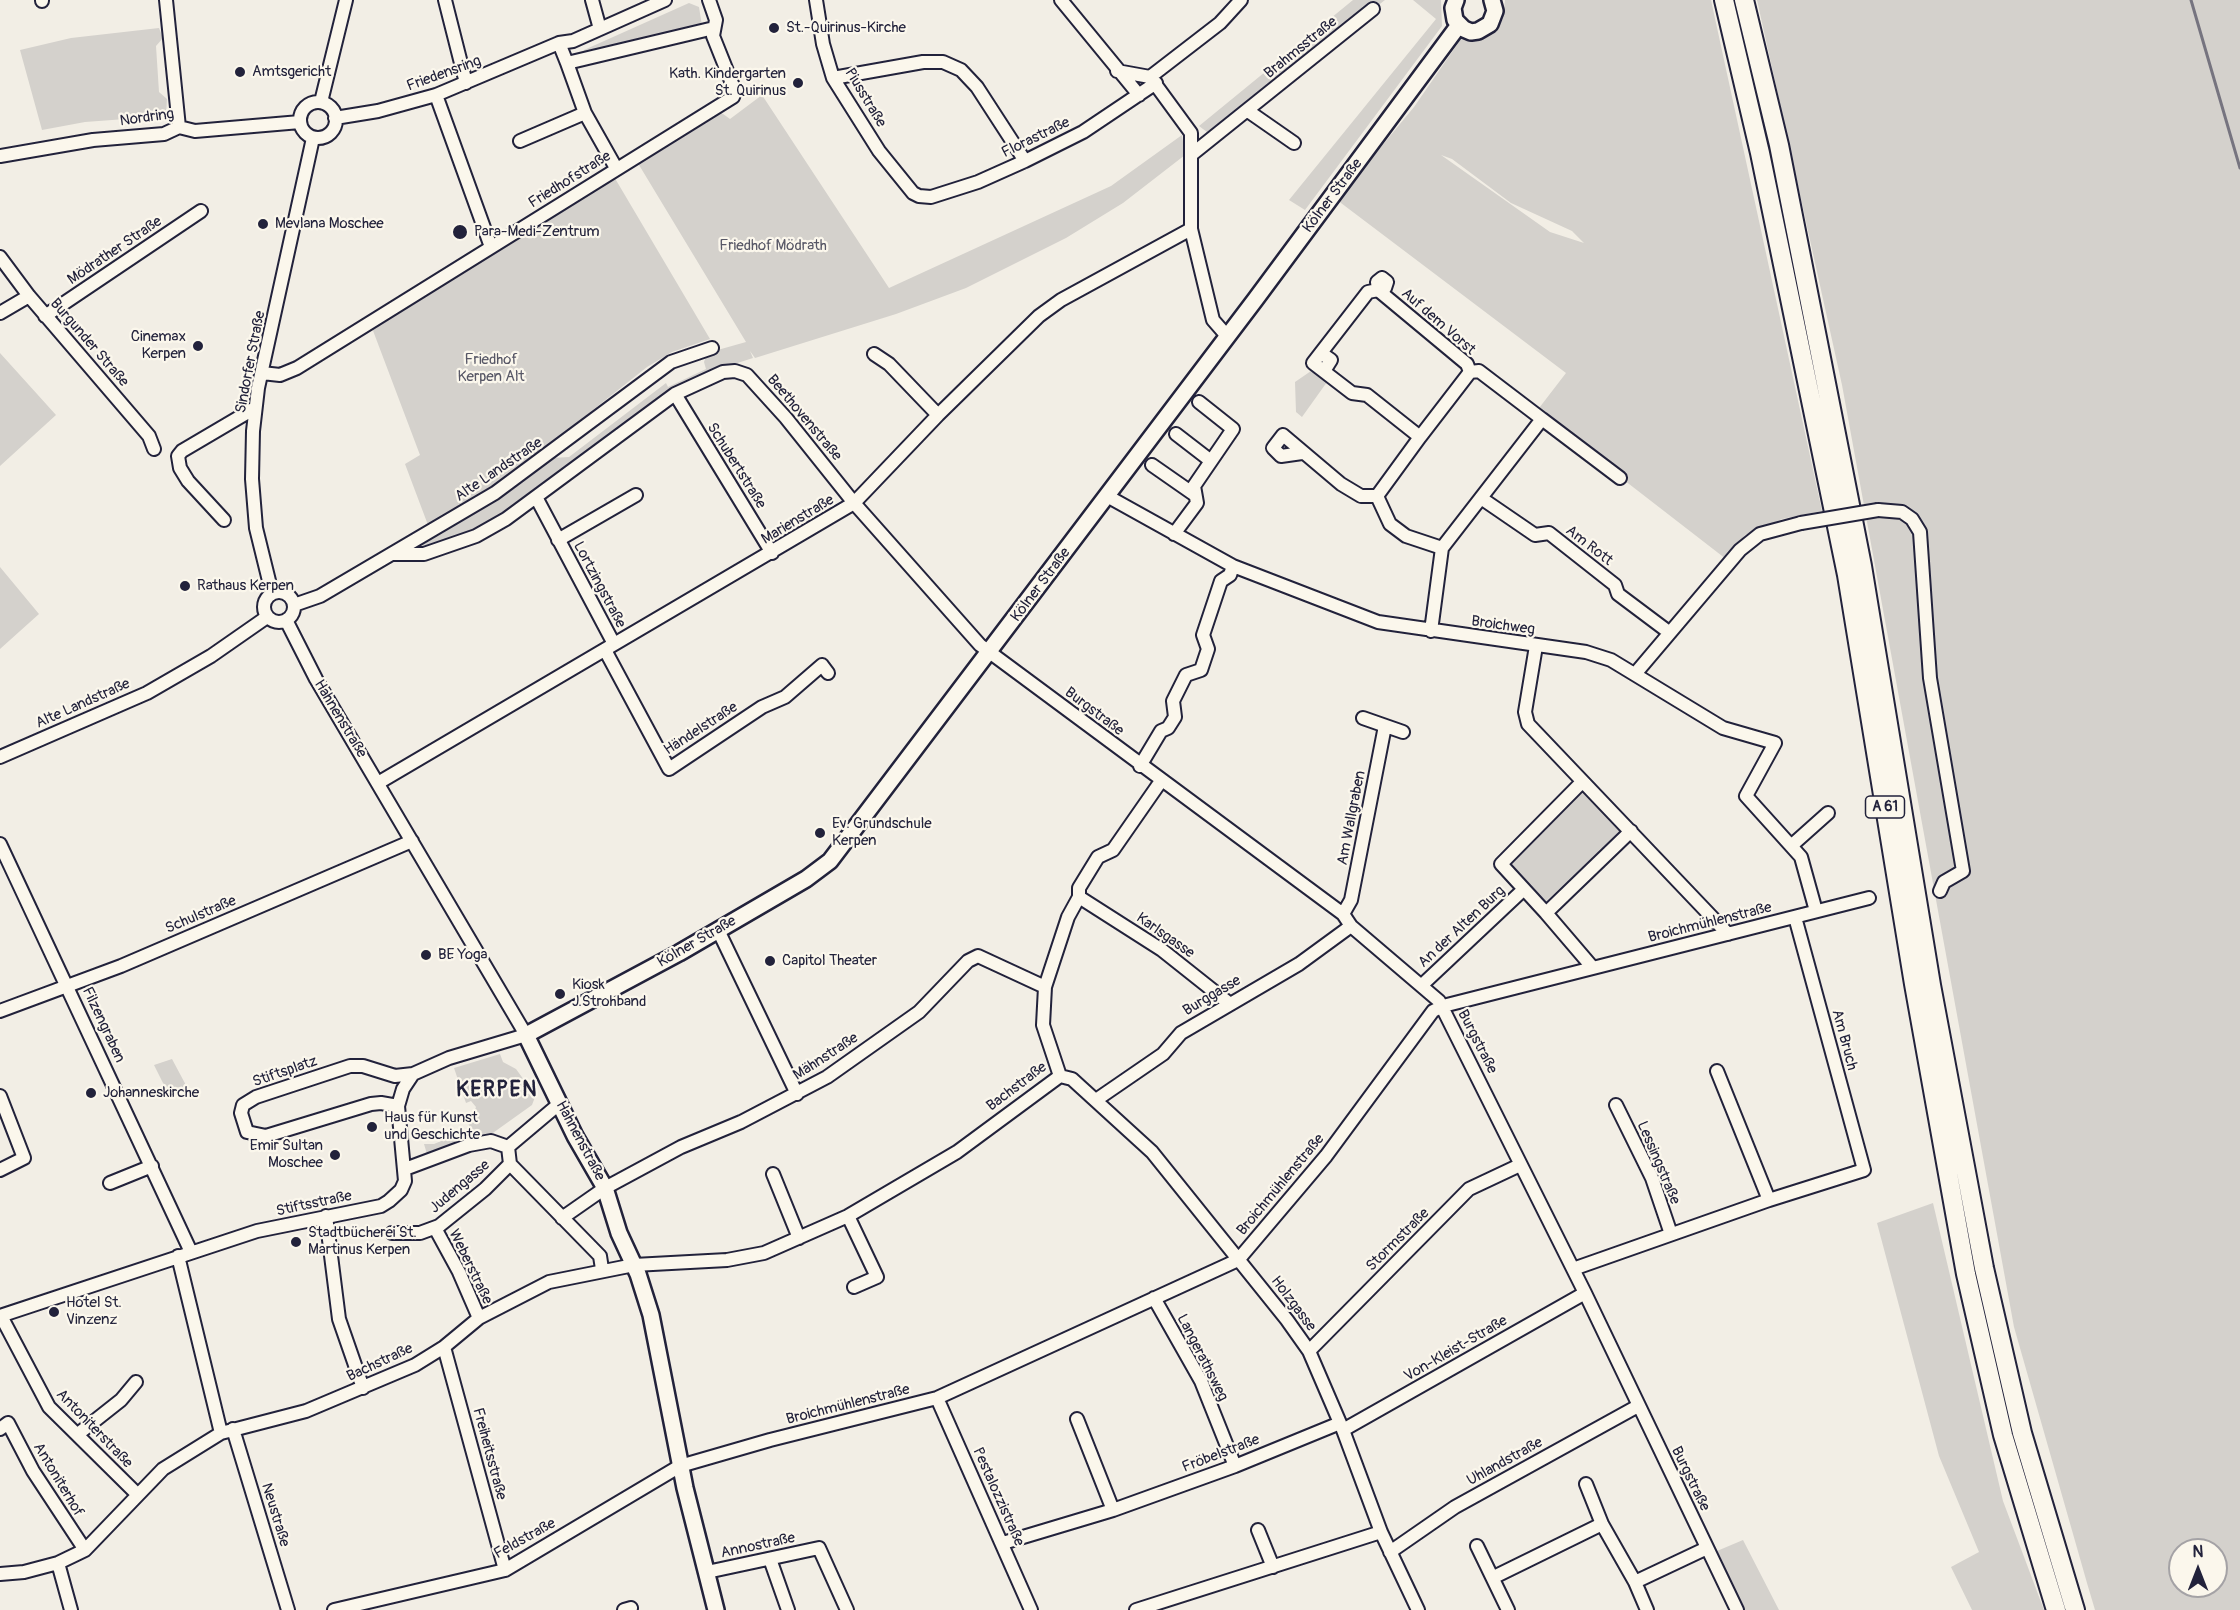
<!DOCTYPE html>
<html>
<head>
<meta charset="utf-8">
<style>
  body { margin:0 }
  #map { position:relative; width:2240px; height:1610px; overflow:hidden; background:#f2eee5; font-family:Pangolin,sans-serif }
  canvas { display:block }
  .north { position:absolute; left:2168px; top:1538px; width:60px; height:60px; box-sizing:border-box; background:#fbf7ec; border:2px solid #a4a2a5; border-radius:50%; rotate:0deg; font-size:16px; font-weight:700; line-height:24px; text-align:center; color:#22223b }
  .north::after { content:''; display:block; margin:auto; width:21px; height:27px; background:#22223b; clip-path:polygon(50% 0,100% 100%,50% 72%,0 100%) }
</style>
</head>
<body>
<div id="map">
<canvas width="2240" height="1610"></canvas>
<div class="north">N</div>
</div>
<script>
const context = document.querySelector('canvas').getContext('2d');
context.lineJoin = 'round';
function fill(path, color) { context.fillStyle = color; context.fill(path, 'evenodd'); }
const toPath = rows => new Path2D(rows.map(r => 'M' + r).join(''));
function stroke(path, color, width, dash) { context.strokeStyle = color; context.lineWidth = width; context.lineCap = dash ? 'butt' : 'round'; context.setLineDash(dash || []); context.stroke(path); }
function write(font, color, halo, rows, align = 'center') {
  context.font = font + ' Pangolin,sans-serif'; context.lineWidth = 4.5; context.setLineDash([]); context.textBaseline = 'middle'; context.strokeStyle = halo; context.fillStyle = color; for (const [text, x, y, turn = 0] of rows) {
    context.save(); context.translate(x, y); context.rotate((+turn || 0) * Math.PI / 180); context.textAlign = isNaN(turn) ? turn : align; if (halo) context.strokeText(text, 0, 0); context.fillText(text, 0, 0); context.restore();
  }
}
const green = toPath([
  [1353,0,1385,0,1211,135,1199,126],
  [1413,0,1441,0,1442,26,1305,210,1289,200,1436,19],
  [1505,0,1711,0,1822,511,1782,519,1745,535,1726,559,1536,412,1566,373,1337,200,1414,107,1463,36,1488,36,1503,19],
  [1441,155,1452,159,1511,203,1572,231,1584,243,1550,232],
  [1757,0,2240,0,2240,1610,2095,1610,2087,1583,2014,1327,1842,385],
  [2180,1550,2216,1550,2216,1586,2180,1586],
  [689,3,699,7,702,26,583,55,584,50],
  [159,28,163,38,156,46,159,92,167,99,166,116,85,122,42,130,20,50,71,38],
  [762,95,889,288,1111,186,1182,135,1185,155,1123,203,1066,238,966,288,896,314,755,358,750,351,753,358,725,367,670,391,508,513,460,537,414,552,411,548,552,458,569,457,666,383,668,387,706,369,704,362,707,353,746,342,636,160,719,111,730,119],
  [613,175,710,339,672,352,647,367,516,471,428,525,405,464,420,455,372,328,539,227],
  [0,353,56,415,0,466],
  [1311,371,1327,382,1302,417,1296,412,1295,382],
  [0,567,39,614,0,649],
  [1579,783,1624,829,1545,902,1504,856],
  [500,1054,503,1062,516,1069,532,1091,535,1097,532,1105,490,1135,427,1154,424,1144,434,1144,470,1129,466,1115,474,1112,476,1107,471,1101,466,1103,454,1068],
  [172,1059,188,1089,169,1095,154,1065],
  [1933,1203,2003,1501,2044,1610,1972,1610,1951,1567,1979,1552,1939,1456,1877,1223],
  [1743,1540,1779,1610,1742,1610,1716,1556,1717,1551]
]);
const stream = toPath([
  [2191,0,2240,168]
]);
const minor = toPath([
  [42,0,42,1],
  [166,0,179,127],
  [445,0,466,83],
  [592,0,600,29],
  [816,0,823,44,833,78,879,151,913,193,919,196,931,197,978,182,1025,161,1083,132,1156,83],
  [1061,0,1139,95],
  [559,43,567,63,714,28],
  [567,63,585,113,616,168],
  [1117,71,1150,77,1191,133,1191,229,1213,320,1227,336],
  [1150,77,1220,23,1241,0],
  [833,78,923,62,943,62,961,70,977,87,1025,161],
  [436,95,491,247],
  [321,102,346,0],
  '300 120a18 18 0 1 1 36 0a18 18 0 1 1-36 0Z',
  [1248,111,1294,143],
  [335,118,378,111,436,95,559,43,573,41,665,0],
  [520,141,585,113],
  [1191,155,1373,9],
  [0,156,93,140,164,134,179,127,195,131,300,122],
  [0,257,29,296,149,436,154,449],
  [1382,278,1387,282,1385,288,1378,290,1377,282,1382,278],
  [0,313,29,296],
  [45,316,201,211],
  [1321,353,1331,360,1324,371],
  [874,354,889,364,938,415],
  [262,373,280,375,297,368,733,97,735,91,713,36,716,20,709,0],
  [675,394,772,553],
  [1542,419,1620,478],
  [1176,434,1211,461],
  [1420,437,1470,372],
  [1302,453,1281,456,1273,448,1283,435,1341,484,1361,496,1377,496],
  [1152,465,1195,495],
  [1107,496,1233,566,1378,622,1586,652,1611,660,1723,728,1775,743,1746,796,1801,857,1816,911],
  [536,497,614,644],
  [1481,498,1535,535,1549,533,1615,585,1618,594,1670,633],
  [1878,510,1902,512,1912,519,1920,532,1930,678,1963,871,1944,882,1940,891],
  [224,520,188,481,180,468,178,456,182,451,255,408],
  [1174,534,1197,503,1194,486,1233,429,1199,402],
  [558,540,636,495],
  [1442,548,1406,536,1390,524,1377,496,1420,437,1367,395,1352,393,1313,363,1368,292,1378,290,1467,364,1470,372],
  [393,554,424,554,476,536,506,519,675,394,723,372,735,371,747,375,786,418,854,503,980,645,1343,914,1351,926,1439,1001,1585,1293,1737,1610],
  '264 607a15 15 0 1 1 30 0a15 15 0 1 1-30 0Z',
  [272,593,256,528,252,479,253,431,258,388,313,138],
  [294,605,320,596,495,493,671,362,712,348],
  [1431,631,1442,548,1542,419,1479,371,1470,372],
  [1536,646,1525,712,1528,724,1728,934],
  [605,650,669,769,762,707,785,697,822,665,828,673],
  [1635,674,1740,550,1760,534,1801,523],
  [1363,718,1403,732],
  [0,757,147,693,211,656,267,617],
  [1140,766,1161,731,1168,728,1175,717,1173,701,1186,675,1201,670,1208,649,1203,635,1221,581,1230,575,1233,566],
  [1582,782,1501,864,1546,913,1631,831],
  [378,783,854,503,938,415,1039,316,1061,300,1191,229],
  [0,844,191,1252],
  [1791,846,1828,813],
  [1079,897,1162,950,1230,1004],
  [1546,913,1593,968],
  [1343,914,1351,900,1385,726],
  [718,930,797,1094],
  [1422,985,1523,890],
  [0,1011,121,966,412,841],
  [1717,1071,1769,1200],
  [1060,1076,1072,1079,1152,1152,1287,1320,1309,1351,1343,1430,1381,1532,1418,1610],
  [0,1096,24,1158,0,1170],
  [1096,1100,1163,1054,1181,1033,1299,964,1351,926],
  [1616,1105,1652,1178,1671,1234],
  [398,1106,381,1103,371,1104,266,1136,247,1132,241,1113,243,1105,256,1097,350,1066,363,1066,395,1076,413,1074],
  [508,1147,510,1164,600,1256,602,1269],
  [508,1147,559,1104],
  [405,1169,469,1145,491,1141,508,1147],
  [773,1174,799,1238],
  [110,1183,152,1166],
  [326,1216,339,1319,363,1388],
  [848,1216,877,1277,854,1287],
  [562,1218,605,1188,681,1147,741,1122,827,1077,919,1012,968,961,978,956,1045,987],
  [435,1228,459,1272,479,1318],
  [392,1233,420,1233,439,1226,485,1189,510,1164],
  [178,1256,221,1433],
  [1573,1269,1769,1200,1864,1170,1795,917],
  [1154,1298,1201,1381,1235,1466],
  [0,1316,257,1231,381,1206,389,1201,401,1190,405,1181,398,1106,403,1089,413,1074,449,1058,526,1035,316,679,286,620],
  [1,1316,49,1407,138,1495],
  [444,1347,505,1570],
  [1309,1351,1469,1189,1520,1165],
  [937,1398,1031,1610],
  [1077,1419,1113,1510],
  [0,1429,8,1423,33,1471,85,1550],
  [233,1429,288,1610],
  [1343,1430,1585,1293],
  [78,1434,121,1400,136,1382],
  [1586,1484,1602,1524,1635,1582],
  [1258,1530,1273,1567],
  [1003,1543,1113,1510,1235,1466,1340,1423],
  [1477,1546,1508,1610],
  [1390,1552,1455,1507,1638,1406],
  [770,1559,788,1610],
  [58,1563,71,1610],
  [707,1572,819,1548,847,1610],
  [0,1574,24,1572,58,1563,85,1550,163,1469,221,1433,306,1411,415,1365,444,1347,479,1318,549,1282,634,1265,727,1260,764,1253,848,1216,957,1152,1060,1076,1043,1025,1045,987,1068,917,1079,897,1079,888,1098,857,1113,850,1161,781],
  [1494,1577,1602,1524],
  [334,1610,505,1570,680,1466,770,1440,937,1398,1238,1260,1326,1156,1433,1011,1443,1006,1869,898],
  [624,1610,631,1608],
  [1136,1610,1381,1532],
  [1647,1610,1635,1582,1707,1548]
]);
const major = toPath([
  [1456,0,1453,8,1455,20,1464,29,1471,32,1478,31,1490,24,1495,11,1492,0],
  [716,1610,685,1488,651,1315,638,1274,619,1233,605,1188,575,1136,526,1035,679,953,806,879,830,861,1255,300,1459,25]
]);
const highway = toPath([
  [1724,0,1760,153,1847,575,1914,984,1966,1274,2003,1435,2056,1610],
  [1744,0,1779,145,1862,566,1931,985,1984,1268,2022,1433,2075,1610]
]);
const minorBridge = toPath([
  [1801,523,1878,510]
]);
const markers = [
  [774,28,6,"#22223b"],
  [240,72,6,"#22223b"],
  [798,83,6,"#22223b"],
  [263,224,6,"#22223b"],
  [460,232,8,"#22223b"],
  [198,346,6,"#22223b"],
  [185,586,6,"#22223b"],
  [820,833,6,"#22223b"],
  [426,955,6,"#22223b"],
  [770,961,6,"#22223b"],
  [560,994,6,"#22223b"],
  [91,1093,6,"#22223b"],
  [372,1127,6,"#22223b"],
  [335,1155,6,"#22223b"],
  [296,1242,6,"#22223b"],
  [54,1312,6,"#22223b"]
];
const shields = [
  [1885,807,39]
];
const shieldNames = [
  ["A 61",1885,807]
];
const poiNames = [
  ["St.-Quirinus-Kirche",786,28],
  ["Amtsgericht",252,72],
  ["Kath. Kindergarten",786,74,"right"],
  ["St. Quirinus",786,91,"right"],
  ["Mevlana Moschee",275,224],
  ["Para-Medi-Zentrum",474,232],
  ["Cinemax",186,337,"right"],
  ["Kerpen",186,354,"right"],
  ["Rathaus Kerpen",197,586],
  ["Ev. Grundschule",832,824],
  ["Kerpen",832,841],
  ["BE Yoga",438,955],
  ["Capitol Theater",782,961],
  ["Kiosk",572,985],
  ["J.Strohband",572,1002],
  ["Johanneskirche",103,1093],
  ["Haus für Kunst",384,1118],
  ["und Geschichte",384,1135],
  ["Emir Sultan",323,1146,"right"],
  ["Moschee",323,1163,"right"],
  ["Stadtbücherei St.",308,1233],
  ["Martinus Kerpen",308,1250],
  ["Hotel St.",66,1303],
  ["Vinzenz",66,1320]
];
const streetNames = [
  ["Brahmsstraße",1301,48,-39],
  ["Friedensring",444,74,-20],
  ["Piusstraße",865,98,59],
  ["Nordring",147,118,-8],
  ["Florastraße",1036,138,-26],
  ["Friedhofstraße",570,180,-32],
  ["Kölner Straße",1333,196,-53],
  ["Mödrather Straße",115,251,-34],
  ["Auf dem Vorst",1438,322,41],
  ["Burgunder Straße",89,343,49],
  ["Sindorfer Straße",251,362,-79],
  ["Beethovenstraße",804,418,50],
  ["Schubertstraße",736,466,58],
  ["Alte Landstraße",499,470,-34],
  ["Marienstraße",798,520,-31],
  ["Am Rott",1589,546,38],
  ["Lortzingstraße",599,585,62],
  ["Kölner Straße",1041,585,-53],
  ["Broichweg",1503,626,8],
  ["Alte Landstraße",83,704,-24],
  ["Burgstraße",1094,712,37],
  ["Hahnenstraße",340,719,59],
  ["Händelstraße",701,729,-33],
  ["Am Wallgraben",1352,818,-79],
  ["Schulstraße",201,915,-23],
  ["Broichmühlenstraße",1710,923,-14],
  ["An der Alten Burg",1462,927,-43],
  ["Karlsgasse",1165,936,35],
  ["Kölner Straße",697,942,-30],
  ["Burggasse",1212,996,-31],
  ["Filzengraben",103,1025,65],
  ["Am Bruch",1844,1040,75],
  ["Burgstraße",1477,1042,63],
  ["Mähnstraße",826,1057,-33],
  ["Stiftsplatz",285,1072,-19],
  ["Bachstraße",1017,1087,-37],
  ["Hahnenstraße",580,1141,62],
  ["Lessingstraße",1658,1163,67],
  ["Broichmühlenstraße",1281,1185,-50],
  ["Judengasse",460,1187,-40],
  ["Stiftsstraße",314,1204,-12],
  ["Stormstraße",1398,1240,-45],
  ["Weberstraße",470,1267,64],
  ["Holzgasse",1293,1304,53],
  ["Von-Kleist-Straße",1456,1349,-30],
  ["Langerathsweg",1202,1358,63],
  ["Bachstraße",380,1363,-25],
  ["Broichmühlenstraße",848,1405,-14],
  ["Antoniterstraße",94,1429,46],
  ["Freiheitsstraße",489,1454,75],
  ["Fröbelstraße",1221,1454,-21],
  ["Uhlandstraße",1505,1462,-29],
  ["Burgstraße",1690,1479,64],
  ["Antoniterhof",58,1480,59],
  ["Pestalozzistraße",998,1497,66],
  ["Neustraße",275,1515,73],
  ["Feldstraße",525,1539,-29],
  ["Annostraße",758,1546,-12]
];
const parkNames = [
  ["Friedhof Mödrath",773,246],
  ["Friedhof",491,360],
  ["Kerpen Alt",491,377]
];
const districtNames = [
  ["KERPEN",497,1091]
];
fill(green, '#d4d1cc');
stroke(stream, '#76747f', 3);
stroke(minor, '#22223b', 16);
stroke(major, '#22223b', 20);
stroke(highway, '#22223b', 22);
stroke(minor, '#fbf7ec', 12);
stroke(major, '#fbf7ec', 15);
stroke(highway, '#fbf7ec', 18);
stroke(minorBridge, '#22223b', 16, []);
stroke(minorBridge, '#fbf7ec', 12);
for (const [x, y, r, color] of markers) { const dot = new Path2D(); dot.arc(x, y, r, 0, 2 * Math.PI); context.fillStyle = color; context.fill(dot); stroke(dot, '#fbf7ec', 2); }
for (const [x, y, w] of shields) { const box = new Path2D(); box.roundRect(x - w / 2, y - 11, w, 22, 4.5); context.fillStyle = '#fbf7ec'; context.fill(box); stroke(box, '#22223b', 1.5); }
write('bold 14px', '#22223b', null, shieldNames);
write('15px', '#22223b', '#fbf7ec', poiNames, 'left');
write('15px', '#22223b', '#fbf7ec', streetNames);
write('15px', '#575766', '#fbf7ec', parkNames);
context.letterSpacing = '1.5px';
write('bold 21px', '#22223b', '#fbf7ec', districtNames);
context.letterSpacing = '0px';
</script>
</body>
</html>
